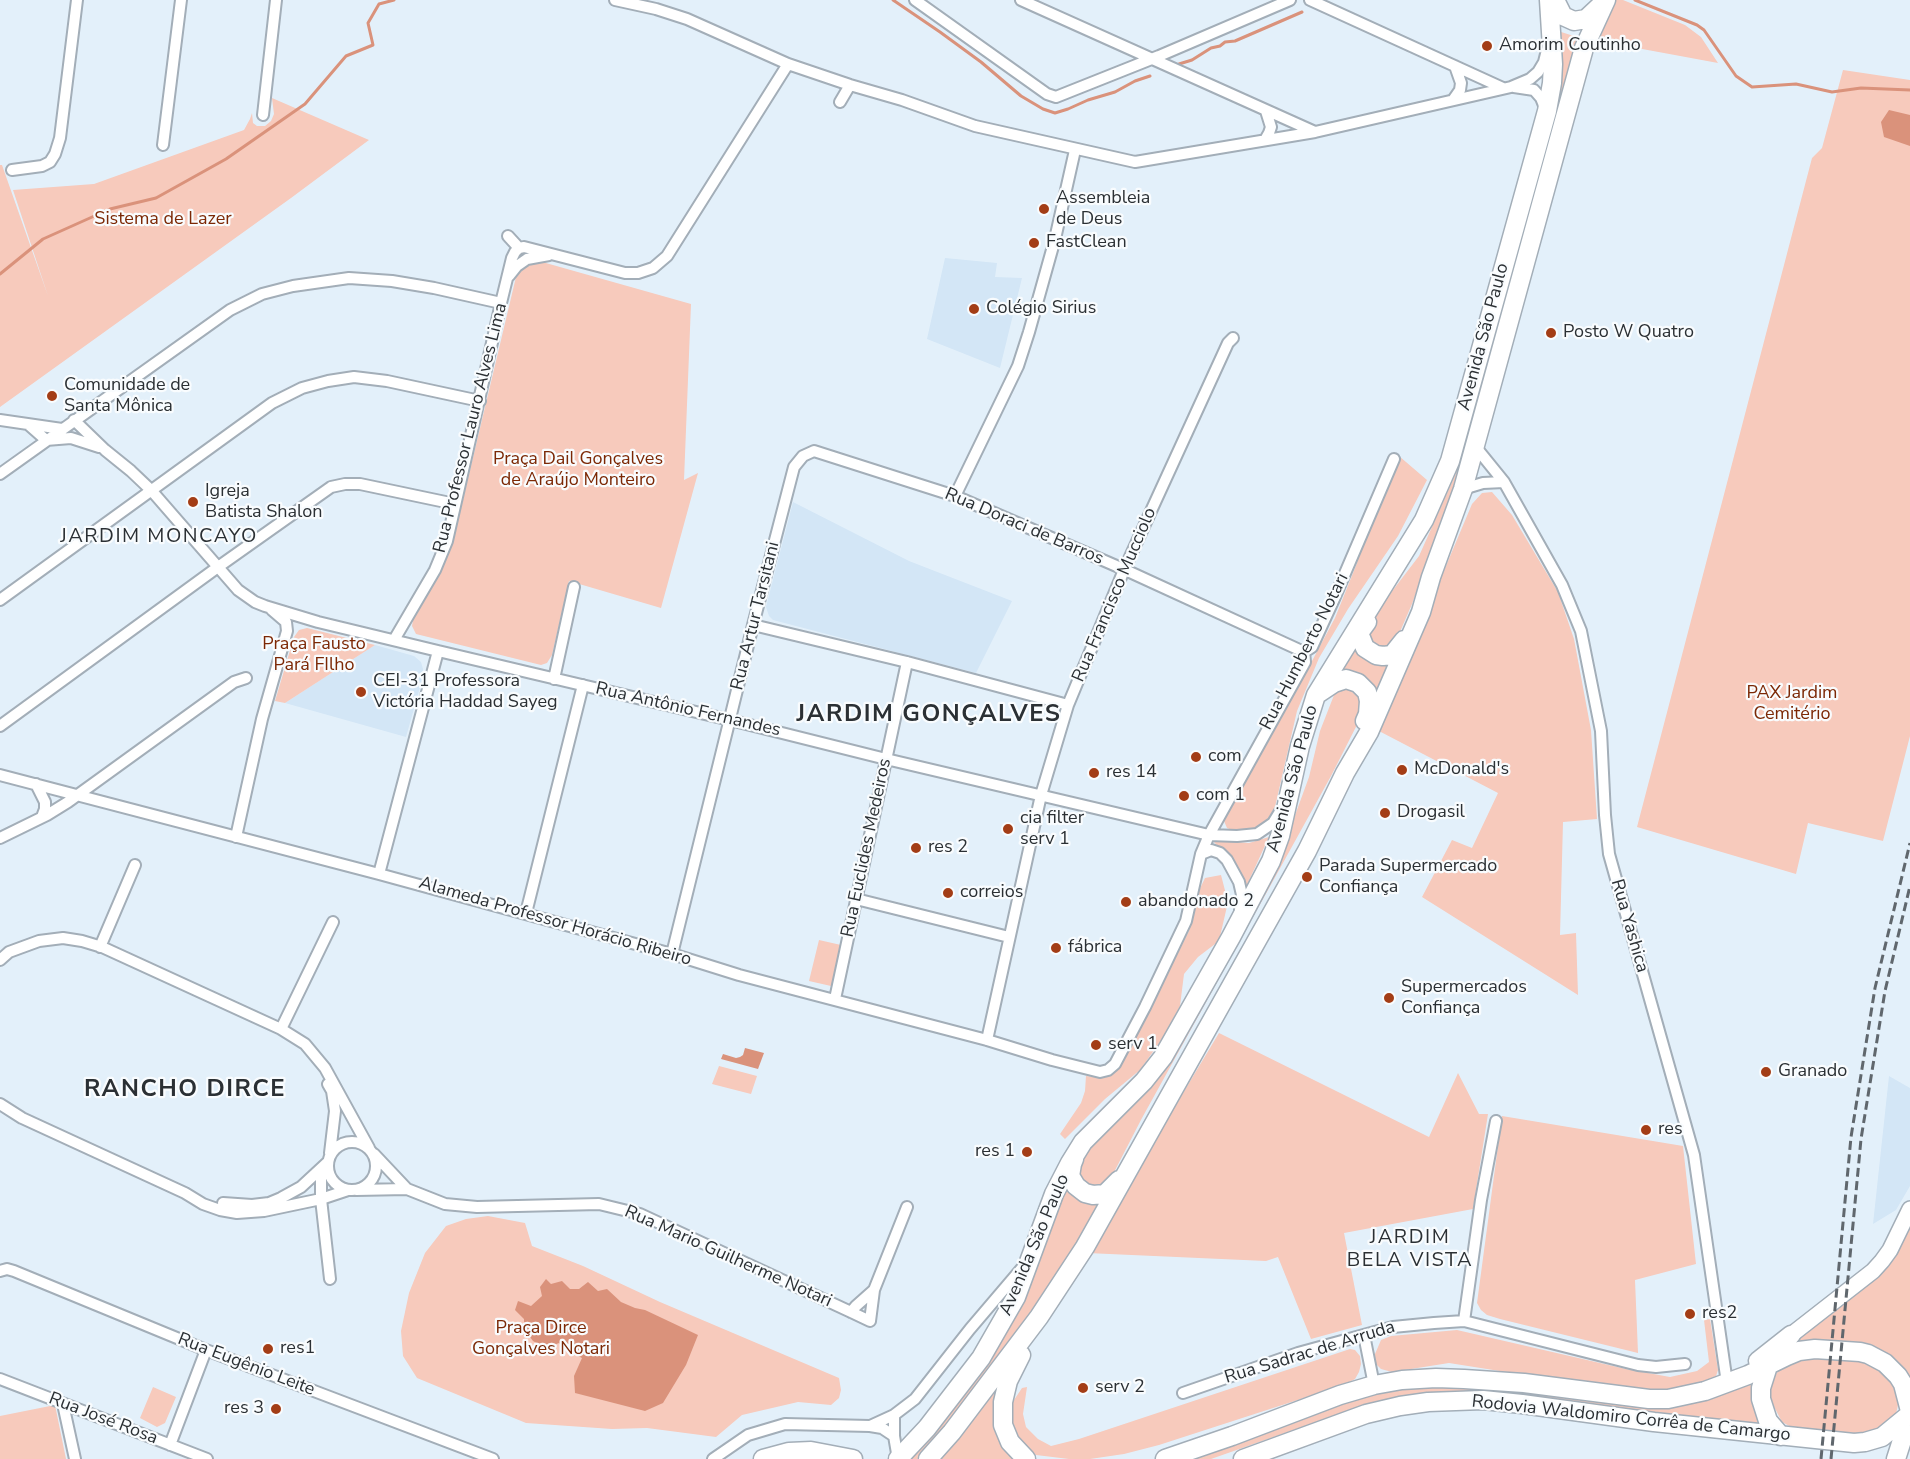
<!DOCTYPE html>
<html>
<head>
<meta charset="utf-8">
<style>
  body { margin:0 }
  canvas { display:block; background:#e3f0fa }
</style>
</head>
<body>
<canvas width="1910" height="1459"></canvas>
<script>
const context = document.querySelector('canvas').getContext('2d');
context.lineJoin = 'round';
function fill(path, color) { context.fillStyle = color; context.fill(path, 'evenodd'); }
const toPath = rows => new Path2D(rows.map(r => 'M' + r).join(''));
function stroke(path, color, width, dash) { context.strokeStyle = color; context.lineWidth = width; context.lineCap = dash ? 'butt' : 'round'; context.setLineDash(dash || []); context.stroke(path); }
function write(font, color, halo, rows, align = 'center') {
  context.font = font + ' "Nunito Sans",sans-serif'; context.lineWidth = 4.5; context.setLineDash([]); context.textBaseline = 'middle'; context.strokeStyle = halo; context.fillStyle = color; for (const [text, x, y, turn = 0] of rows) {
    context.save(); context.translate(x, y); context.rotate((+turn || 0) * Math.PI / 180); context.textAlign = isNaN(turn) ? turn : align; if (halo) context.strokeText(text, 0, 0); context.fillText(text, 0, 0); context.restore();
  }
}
const built = toPath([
  [945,258,997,263,995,277,1022,278,1000,368,927,339],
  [793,502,909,561,1012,601,976,673,773,620,769,616,766,607],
  [375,645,414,656,421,662,423,669,422,680,406,737,285,703],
  [1889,1076,1910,1088,1910,1186,1896,1210,1873,1224]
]);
const green = toPath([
  [1614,0,1623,0,1685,25,1701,37,1718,63,1599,41],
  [1558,31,1580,38,1566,78,1469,443,1412,604,1396,641,1388,646,1377,647,1370,638,1368,629,1380,607,1419,556,1457,471,1463,438],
  [1843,70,1910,80,1910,736,1883,841,1808,823,1796,874,1637,827,1812,158,1822,148],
  [272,98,369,140,291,198,0,407,0,165,2,165,48,296,13,190,94,184,244,130,250,119,252,113,253,123,257,126,265,126,271,121,274,114],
  [521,256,691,304,684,480,698,473,661,608,569,581,552,655,547,663,541,665,416,634,412,626,414,615,443,562,456,529],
  [1399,456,1427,480,1398,536,1348,609,1319,658,1297,711,1275,807,1267,820,1254,830,1236,832,1227,828,1224,821,1227,809,1289,704,1335,618,1357,563,1362,540],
  [1492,492,1512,515,1558,592,1574,639,1591,730,1597,819,1563,822,1560,935,1576,933,1578,995,1422,897,1452,840,1472,848,1498,793,1377,730,1472,504,1482,493],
  [307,628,375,645,285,703,275,701,294,637,299,630],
  [1351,640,1390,662,1377,693,1372,686,1337,673],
  [1342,688,1349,689,1361,700,1361,717,1331,776,1142,1118,1111,1178,1100,1187,1091,1188,1078,1177,1081,1157,1121,1111,1282,851,1309,777,1320,731,1336,690],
  [1269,837,1246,887,1229,858,1212,840,1249,843],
  [1221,875,1228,902,1219,941,1198,957,1184,974,1180,1006,1162,1039,1140,1070,1105,1099,1065,1139,1060,1134,1081,1103,1085,1091,1086,1076,1104,1078,1113,1073,1127,1052,1189,931,1195,899,1205,878],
  [819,940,841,945,834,983,831,986,809,981],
  [1219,1033,1429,1137,1458,1073,1479,1114,1488,1114,1473,1209,1344,1233,1362,1325,1311,1339,1278,1257,1266,1261,1087,1253],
  [719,1066,757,1076,751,1094,712,1084],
  [1502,1116,1683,1146,1696,1264,1635,1280,1638,1353,1500,1319,1487,1315,1481,1310,1477,1303],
  [1067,1177,1087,1202,1096,1204,1107,1202,1051,1288,976,1390,917,1459,905,1459,973,1380],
  [488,1216,525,1223,532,1246,583,1266,660,1302,839,1378,841,1390,839,1398,831,1405,798,1402,742,1415,716,1437,647,1428,612,1429,526,1423,417,1378,403,1356,401,1331,409,1293,425,1253,446,1226,466,1219],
  [1910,1220,1910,1385,1903,1371,1793,1346,1804,1333,1843,1300],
  [1710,1319,1718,1370,1716,1376,1693,1386,1660,1392,1582,1384,1449,1363,1392,1372,1381,1369,1375,1363,1375,1354,1381,1340,1391,1336,1457,1330,1626,1369,1670,1377,1697,1371,1709,1362,1704,1320],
  [1350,1349,1355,1350,1360,1356,1361,1364,1359,1372,1355,1379,1344,1385,1159,1445,1124,1454,1090,1459,1069,1459,1036,1455,1024,1447,1014,1435,1009,1421,1010,1406,1022,1388,1027,1387,1023,1414,1026,1427,1038,1439,1051,1446,1079,1439],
  [1810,1357,1861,1357,1887,1371,1900,1396,1896,1414,1886,1426,1866,1437,1793,1428,1782,1422,1769,1397,1770,1385,1775,1375,1785,1364],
  [1006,1368,1014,1459,936,1459],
  [1756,1375,1753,1398,1760,1427,1525,1399,1527,1388,1641,1404],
  [1415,1386,1519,1388,1518,1397,1448,1393,1420,1394,1391,1399,1353,1409,1211,1459,1178,1459,1347,1401,1381,1392],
  [153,1387,176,1397,165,1423,157,1427,140,1418],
  [55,1405,66,1459,0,1459,0,1416]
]);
const water = toPath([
  [1889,110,1910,115,1910,146,1884,137,1881,122],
  [745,1048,764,1053,758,1069,721,1059,723,1054,736,1058,740,1057,743,1055],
  [546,1279,551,1284,562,1281,570,1289,579,1289,588,1282,598,1291,607,1289,621,1302,635,1308,645,1310,698,1335,686,1365,663,1403,645,1411,575,1393,574,1376,582,1358,565,1349,559,1343,546,1348,533,1341,524,1329,524,1319,515,1310,518,1301,531,1306,542,1296,540,1287]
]);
const stream = toPath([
  [893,0,940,32,981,62,1021,96,1043,109,1055,113,1068,109,1088,100,1115,92,1135,81,1150,76],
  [1635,0,1697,25,1704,30,1736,76,1752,87,1796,84,1832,92,1861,88,1910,90],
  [1179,64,1192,60,1211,48,1220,46,1225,42,1235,41,1302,12],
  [0,274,43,239,110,209,156,198,226,159,305,104,346,56,373,45,368,23,379,4,394,0]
]);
const minor = toPath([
  [615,0,656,9,687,19,788,64,850,85,902,100,975,126,1135,162,1315,132,1511,87,1530,79,1538,72,1544,62,1547,50],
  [915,0,1047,94,1056,97,1159,56,1290,0],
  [1021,0,1315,132],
  [1310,0,1503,88],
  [1514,87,1534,90,1541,98,1545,108],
  [1453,100,1460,90,1461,83,1455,66],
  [840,102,850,85],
  [263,115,276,0],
  [1265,140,1269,133,1271,127,1266,111],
  [163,145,181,0],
  [12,170,42,166,50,162,55,154,60,138,77,0],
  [508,236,519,248],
  [509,276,517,266,527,259,549,255],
  [0,420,62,429],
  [74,420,105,450,131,471,151,490,238,590,255,602,265,606,318,622,438,651,730,720,886,759,1209,835,1237,836,1257,834,1273,823,1281,810],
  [29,425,46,440,71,438,99,447],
  [1474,445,1504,482,1562,585,1581,631,1601,731,1605,815,1609,854,1694,1155,1727,1383],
  [0,474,230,310,262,294,293,286,349,278,392,281,434,288,501,303],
  [1463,489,1483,483,1504,482],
  [955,496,1018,366,1029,332,1055,239,1075,150],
  [0,600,272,403,302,388,328,381,354,377,387,381,480,401],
  [753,625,907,662,1068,705],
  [394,640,435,570,447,541,501,303,512,258,515,252,519,248,524,247,625,273,638,273,653,268,667,256,788,64],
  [1304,652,1312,647,1334,599,1394,459],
  [554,679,574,587],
  [0,726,218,567,331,487,345,484,360,484,455,504],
  [0,775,379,874,672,954,739,975,987,1040,1052,1060,1100,1072,1108,1070,1115,1064,1145,1007,1186,921,1201,854,1209,835,1305,662,1304,652],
  [36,784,45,802,45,809,42,817],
  [236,837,262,719,287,631,286,622,272,610],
  [0,838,47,815,68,802,234,682,246,678],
  [1201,854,1211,850,1220,853,1227,860,1239,882,1242,895,1240,910],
  [379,874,438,651],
  [856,899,1009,937],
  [526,913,583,685],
  [100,947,135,865],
  [672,954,753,625,794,467,803,456,814,451,955,496,1121,568,1304,652],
  [0,960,9,952,39,941,63,938,82,941,102,947,281,1029,305,1044,325,1068,369,1148],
  [835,999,907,662],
  [281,1029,333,922],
  [987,1040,1041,795,1068,705,1124,570,1228,343,1233,338],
  [328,1084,332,1091,335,1111,330,1153],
  [0,1104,22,1118,185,1193,203,1204,220,1210,237,1213,264,1211,321,1199,348,1190],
  '328 1166a24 24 0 1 1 48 0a24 24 0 1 1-48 0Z',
  [374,1154,407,1189],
  [321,1169,321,1199,330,1279],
  [356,1190,407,1189,445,1204,477,1207,599,1204,640,1214,851,1312,870,1321,874,1290,856,1306,851,1312],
  [223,1203,252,1205,269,1203,281,1198,301,1187,328,1162],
  [0,1271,7,1269,14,1271,206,1350,493,1459],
  [874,1290,907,1207],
  [1464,1321,1481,1200,1496,1121],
  [1364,1335,1374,1385],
  [0,1379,207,1459],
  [1183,1393,1298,1353,1393,1327,1434,1323,1464,1321,1638,1365,1656,1367,1685,1364],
  [63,1404,75,1459],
  [894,1415,894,1436,898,1459],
  [870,1426,894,1415,915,1399,970,1329,1022,1268],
  [170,1445,206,1350],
  [713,1459,748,1435,785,1424,870,1426,882,1428,894,1436]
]);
const secondary = toPath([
  [1784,1344,1791,1335,1873,1271,1882,1261,1890,1250,1910,1209]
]);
const primary = toPath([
  [1555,0,1563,16,1574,21,1586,19,1602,4],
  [1367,622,1359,633,1365,648,1376,655,1383,656,1392,655,1404,640],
  [1319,693,1334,683,1346,679,1358,683,1367,692,1369,701,1368,714,1365,721],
  [1074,1159,1072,1164,1070,1176,1076,1186,1085,1193,1093,1195,1105,1194,1119,1180],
  [1021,1355,1008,1381,1003,1402,1003,1425,1010,1442,1026,1459],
  [1758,1361,1791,1335],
  [1768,1366,1761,1388,1761,1399,1768,1421,1781,1436],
  [763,1459,789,1452,811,1451,853,1459],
  [898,1459,927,1428,981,1358,1016,1297,1054,1194,1070,1163,1083,1142,1144,1081,1163,1057,1231,937,1271,861,1280,836,1300,746,1316,695,1424,520,1450,461,1547,111,1552,83,1553,64,1549,0],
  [928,1459,952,1432,1039,1317,1085,1247,1307,851,1345,773,1369,732,1421,612,1431,577,1463,489,1584,48,1606,0],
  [1165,1459,1232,1436,1340,1395,1374,1385,1402,1380,1436,1378,1464,1379,1524,1383,1649,1399,1668,1399,1705,1391,1748,1375,1787,1356,1799,1351,1815,1349,1860,1352,1868,1354,1885,1363,1898,1376,1903,1384,1910,1411],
  [1243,1459,1366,1414,1400,1406,1428,1402,1483,1400,1522,1404,1654,1422,1854,1443,1865,1442,1882,1437,1910,1414],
  [1896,1459,1910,1415]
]);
const rail = toPath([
  [1821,1459,1851,1137,1875,988,1910,843],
  [1831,1459,1861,1139,1885,991,1910,886]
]);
const markers = [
  [1487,46,6,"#a33d16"],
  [1044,209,6,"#a33d16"],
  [1034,243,6,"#a33d16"],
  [974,309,6,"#a33d16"],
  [1551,333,6,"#a33d16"],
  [52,396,6,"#a33d16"],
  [193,502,6,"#a33d16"],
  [361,692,6,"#a33d16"],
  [1196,757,6,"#a33d16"],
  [1402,770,6,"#a33d16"],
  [1094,773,6,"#a33d16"],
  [1184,796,6,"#a33d16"],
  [1385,813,6,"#a33d16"],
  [1008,829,6,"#a33d16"],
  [916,848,6,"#a33d16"],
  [1307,877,6,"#a33d16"],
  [948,893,6,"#a33d16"],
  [1126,902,6,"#a33d16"],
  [1056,948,6,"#a33d16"],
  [1389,998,6,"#a33d16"],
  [1096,1045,6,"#a33d16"],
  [1766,1072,6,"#a33d16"],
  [1646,1130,6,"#a33d16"],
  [1027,1152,6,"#a33d16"],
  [1690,1314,6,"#a33d16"],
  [268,1349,6,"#a33d16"],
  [1083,1388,6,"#a33d16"],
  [276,1409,6,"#a33d16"]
];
const poiNames = [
  ["Amorim Coutinho",1499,46],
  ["Assembleia",1056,199],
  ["de Deus",1056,220],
  ["FastClean",1046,243],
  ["Colégio Sirius",986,309],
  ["Posto W Quatro",1563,333],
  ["Comunidade de",64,386],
  ["Santa Mônica",64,407],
  ["Igreja",205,492],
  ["Batista Shalon",205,513],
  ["CEI-31 Professora",373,682],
  ["Victória Haddad Sayeg",373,703],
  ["com",1208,757],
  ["McDonald's",1414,770],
  ["res 14",1106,773],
  ["com 1",1196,796],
  ["Drogasil",1397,813],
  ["cia filter",1020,819],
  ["serv 1",1020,840],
  ["res 2",928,848],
  ["Parada Supermercado",1319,867],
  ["Confiança",1319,888],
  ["correios",960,893],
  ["abandonado 2",1138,902],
  ["fábrica",1068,948],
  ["Supermercados",1401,988],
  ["Confiança",1401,1009],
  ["serv 1",1108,1045],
  ["Granado",1778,1072],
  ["res",1658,1130],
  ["res 1",1015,1152,"right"],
  ["res2",1702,1314],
  ["res1",280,1349],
  ["serv 2",1095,1388],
  ["res 3",264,1409,"right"]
];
const parkNames = [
  ["Sistema de Lazer",163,220],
  ["Praça Dail Gonçalves",578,460],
  ["de Araújo Monteiro",578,481],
  ["Praça Fausto",314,645],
  ["Pará FIlho",314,666],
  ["PAX Jardim",1792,694],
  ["Cemitério",1792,715],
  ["Praça Dirce",541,1329],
  ["Gonçalves Notari",541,1350]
];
const streetNames = [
  ["Avenida São Paulo",1484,337,-75],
  ["Rua Professor Lauro Alves Lima",471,428,-76],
  ["Rua Doraci de Barros",1024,527,23],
  ["Rua Francisco Mucciolo",1115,595,-67],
  ["Rua Artur Tarsitani",756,616,-76],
  ["Rua Humberto Notari",1305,652,-63],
  ["Rua Antônio Fernandes",688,710,13],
  ["Avenida São Paulo",1293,779,-75],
  ["Rua Euclides Medeiros",867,848,-78],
  ["Alameda Professor Horácio Ribeiro",555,922,16],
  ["Rua Yashica",1629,926,74],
  ["Avenida São Paulo",1035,1245,-67],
  ["Rua Mario Guilherme Notari",728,1257,24],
  ["Rua Sadrac de Arruda",1310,1353,-17],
  ["Rua Eugênio Leite",246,1365,21],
  ["Rua José Rosa",103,1419,21],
  ["Rodovia Waldomiro Corrêa de Camargo",1631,1419,6]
];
const neighbourhoodNames = [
  ["JARDIM MONCAYO",159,537],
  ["JARDIM",1410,1238],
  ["BELA VISTA",1410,1261]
];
const districtNames = [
  ["JARDIM GONÇALVES",929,715],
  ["RANCHO DIRCE",185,1090]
];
fill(built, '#d3e6f6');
fill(green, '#f7cabc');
fill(water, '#da927b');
stroke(stream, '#da927b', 3);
stroke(minor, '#a3aeb8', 14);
stroke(secondary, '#a3aeb8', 18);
stroke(primary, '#a3aeb8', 21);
stroke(minor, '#fff', 10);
stroke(secondary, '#fff', 15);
stroke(primary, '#fff', 18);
stroke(rail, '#60676d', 3, [9, 4.5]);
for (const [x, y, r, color] of markers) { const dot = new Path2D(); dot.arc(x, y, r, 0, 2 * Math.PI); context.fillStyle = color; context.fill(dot); stroke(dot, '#f9fcfe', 2); }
write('18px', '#2b3034', '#f9fcfe', poiNames, 'left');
write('18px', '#7c2805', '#f9fcfe', parkNames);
write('18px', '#2b3034', '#f9fcfe', streetNames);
context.letterSpacing = '1.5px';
write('20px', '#2b3034', '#f9fcfe', neighbourhoodNames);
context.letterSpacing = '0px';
context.letterSpacing = '1.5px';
write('bold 24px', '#2b3034', '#f9fcfe', districtNames);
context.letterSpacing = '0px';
</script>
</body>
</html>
